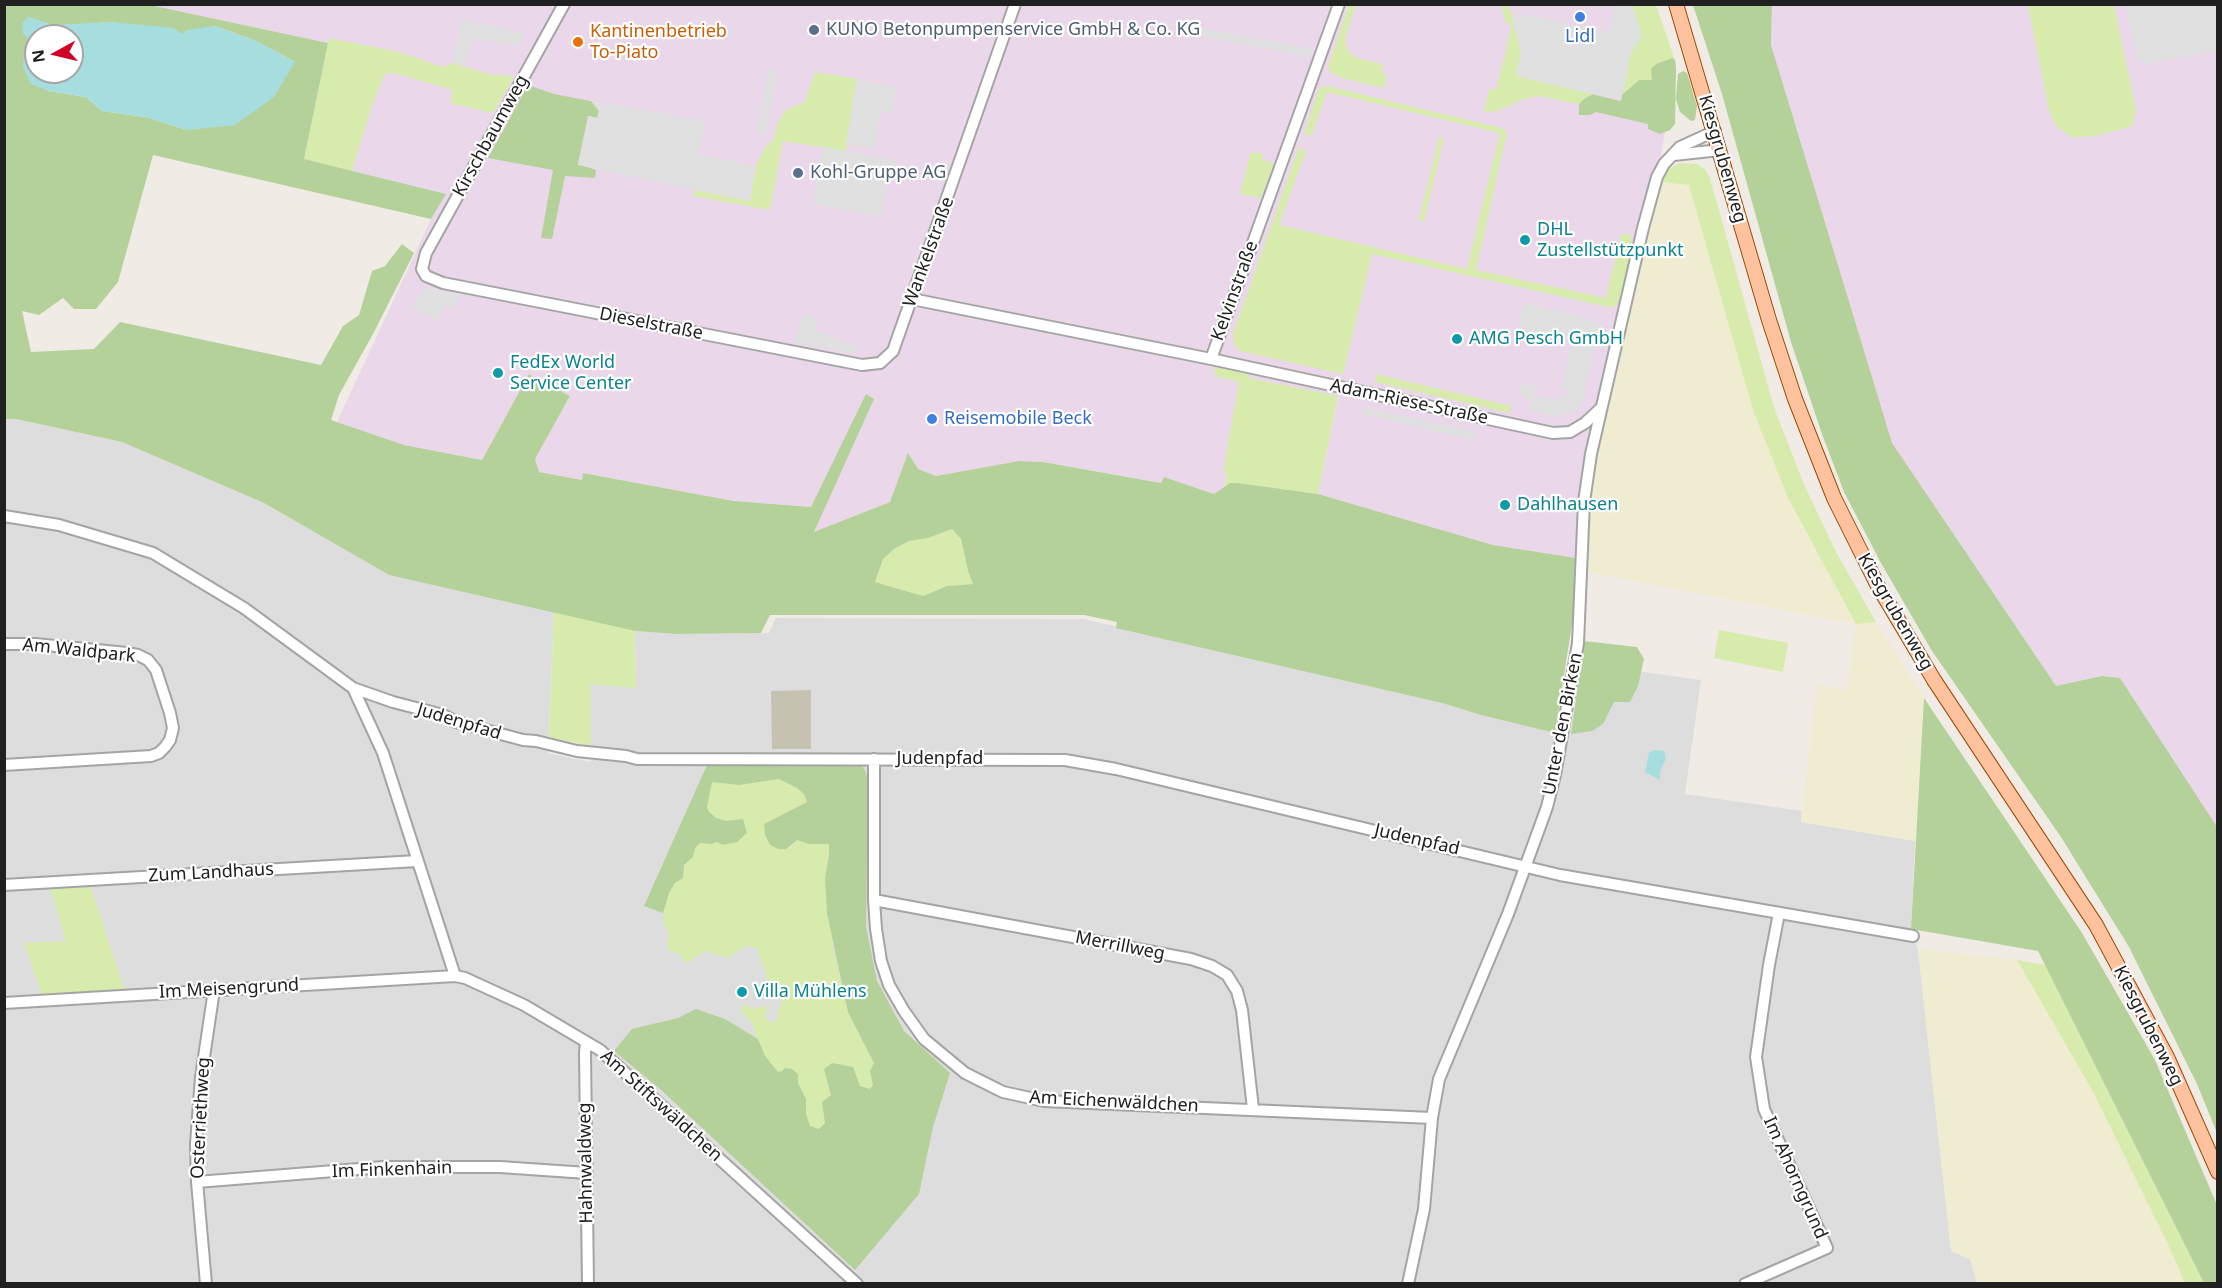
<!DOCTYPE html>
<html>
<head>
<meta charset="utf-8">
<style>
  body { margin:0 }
  #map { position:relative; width:2222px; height:1288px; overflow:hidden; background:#f1ebe6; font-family:"Noto Sans",sans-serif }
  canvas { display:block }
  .frame { position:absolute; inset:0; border:6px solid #202020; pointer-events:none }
  .north { position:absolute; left:24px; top:24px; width:60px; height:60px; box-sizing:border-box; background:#fff; border:2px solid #a6a6a6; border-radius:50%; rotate:262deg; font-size:16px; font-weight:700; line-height:24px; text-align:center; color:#202020 }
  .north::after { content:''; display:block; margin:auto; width:21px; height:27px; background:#d00027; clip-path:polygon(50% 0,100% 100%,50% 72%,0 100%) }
</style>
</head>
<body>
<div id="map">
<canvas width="2222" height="1288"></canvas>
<div class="frame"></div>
<div class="north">N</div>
</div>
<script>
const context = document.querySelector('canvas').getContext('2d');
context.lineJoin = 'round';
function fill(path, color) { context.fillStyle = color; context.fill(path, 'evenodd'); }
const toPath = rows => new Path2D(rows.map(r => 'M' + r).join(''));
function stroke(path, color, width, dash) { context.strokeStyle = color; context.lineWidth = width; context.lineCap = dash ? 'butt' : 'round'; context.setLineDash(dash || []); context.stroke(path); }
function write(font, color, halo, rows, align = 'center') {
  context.font = font + ' "Noto Sans",sans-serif'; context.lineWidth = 4.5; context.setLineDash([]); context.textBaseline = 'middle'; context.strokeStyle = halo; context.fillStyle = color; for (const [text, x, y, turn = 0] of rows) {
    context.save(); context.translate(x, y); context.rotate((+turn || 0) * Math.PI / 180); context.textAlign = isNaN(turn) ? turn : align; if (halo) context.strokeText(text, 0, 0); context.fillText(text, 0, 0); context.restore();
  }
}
const residential = toPath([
  [4,419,16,419,122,442,264,503,389,575,554,612,548,753,591,762,591,683,636,687,635,631,676,634,769,633,776,618,1084,619,1442,703,1481,715,1569,736,1576,704,1581,663,1701,680,1685,794,1802,811,1801,822,1915,841,1911,929,1918,949,1951,1251,1970,1259,1977,1283,5,1283]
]);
const industrial = toPath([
  [150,5,1652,5,1661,48,1665,132,1661,156,1652,177,1622,297,1576,558,1493,545,1318,494,1338,397,1248,378,1224,488,1214,494,1164,477,1162,483,1043,462,1019,461,936,476,918,469,890,502,814,533,825,506,811,507,734,501,583,473,582,480,539,472,535,459,570,396,529,374,482,460,404,445,337,422,431,219,445,194,304,159,328,43],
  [1772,5,2217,5,2217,939,1863,446,1771,45]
]);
const construction = toPath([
  [811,690,811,749,772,749,771,691]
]);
const farmland = toPath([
  [1662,182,1689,185,1755,413,1788,498,1856,624,1876,622,1924,698,1915,841,1801,822,1817,685,1846,690,1856,624,1587,572,1589,526,1597,451,1634,286],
  [1918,949,2017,960,2093,1092,2167,1242,2185,1283,1977,1283,1970,1259,1951,1251]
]);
const grass = toPath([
  [1349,5,1356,5,1345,39,1347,49,1353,56,1361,59,1383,64,1381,73,1387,74,1384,88,1338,77,1338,75,1330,72,1328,67],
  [1501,5,1509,6,1521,52,1516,76,1593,94,1579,104,1538,96,1521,100,1498,111,1484,112,1489,89,1496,90,1512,25,1506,23],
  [1632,5,1656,5,1675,60,1672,58,1656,64,1652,80,1650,82,1639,80,1622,95,1631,52,1642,36],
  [2028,5,2114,5,2136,110,2132,126,2099,135,2073,138,2056,126,2049,111],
  [329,38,398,52,444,67,451,63,493,75,514,76,493,113,450,103,453,90,394,73,385,74,371,108,352,171,304,159],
  [815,72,857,79,846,151,783,141,770,210,693,196,694,190,749,201,756,166,764,149,774,138,777,124,786,110,805,102],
  [1327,86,1501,128,1507,132,1476,270,1606,298,1621,235,1629,233,1631,236,1632,255,1622,297,1613,308,1604,306,1372,254,1343,374,1240,351,1234,344,1233,334,1299,147,1306,151,1279,225,1467,269,1500,133,1327,92,1311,136,1304,134,1318,91,1322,87],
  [1439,137,1444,138,1424,221,1419,220],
  [1251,152,1263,154,1262,160,1274,163,1261,198,1240,194],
  [1679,163,1697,164,1705,169,1710,178,1774,407,1803,482,1836,552,1876,622,1856,624,1788,498,1753,410,1689,185,1662,182,1668,170],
  [1215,367,1249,374,1249,378,1338,396,1318,494,1238,483,1230,483,1224,488,1227,473,1223,472,1239,382,1215,376],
  [1376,374,1511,406,1511,410,1509,413,1375,382],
  [952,529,961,539,968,571,974,584,947,586,923,596,875,582,883,559,894,549,909,541,928,538],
  [554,612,635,631,636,688,591,684,591,746,549,737],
  [1719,630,1788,643,1783,672,1714,658],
  [779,779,797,788,804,794,807,802,764,824,792,846,797,840,809,844,829,844,829,855,825,879,833,947,840,980,848,1012,874,1064,870,1071,873,1085,870,1089,860,1086,856,1074,824,1069,831,1095,822,1102,825,1123,819,1129,810,1126,806,1114,806,1099,798,1083,798,1074,778,1072,765,1056,751,1022,742,1013,741,1007,746,1005,752,1009,765,1006,767,1008,765,1018,767,1021,775,1022,778,1019,778,1008,782,1006,781,999,774,999,770,995,765,970,756,947,745,946,728,958,706,951,688,962,684,962,680,954,668,950,667,946,669,932,664,925,663,913,669,893,675,883,684,875,684,865,693,857,695,848,700,843,711,844,717,842,734,819,726,821,716,818,709,812,707,807,712,782,754,783],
  [91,887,124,989,42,995,24,943,66,941,50,888],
  [2017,960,2045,965,2204,1283,2185,1283,2167,1242,2093,1092]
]);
const forest = toPath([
  [4,5,150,5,328,43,304,159,446,194,431,219,153,155,118,282,96,309,74,309,63,298,39,315,22,311,31,352,94,349,120,322,321,365,343,326,359,315,372,271,385,266,402,244,414,253,374,332,339,395,331,420,404,445,482,460,529,374,570,396,535,459,539,472,582,480,583,473,734,501,811,507,866,394,874,399,814,532,890,502,908,453,918,469,936,476,1019,461,1043,462,1161,483,1164,477,1214,494,1230,483,1238,483,1318,494,1493,545,1576,558,1574,611,1555,733,1481,715,1442,703,1116,628,1117,622,1084,615,770,615,761,633,676,634,635,631,389,575,264,503,122,442,16,419,5,419],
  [28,17,54,26,111,22,183,34,215,26,256,41,295,62,188,130,145,117,102,111,86,97,48,91,24,54,35,45],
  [952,529,961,539,968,571,973,584,947,586,923,596,875,582,883,559,894,549,909,541,928,538],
  [1693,5,1772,5,1771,45,1892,443,2056,686,2102,676,2120,678,2217,827,2217,1133,2197,1084,2129,947,2061,837,1932,651,1881,563,1844,492,1822,434,1791,342,1722,94],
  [1672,58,1675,60,1676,68,1675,124,1670,130,1660,134,1648,129,1648,124,1596,112,1590,115,1579,115,1579,104,1584,99,1593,94,1620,101,1622,95,1639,80,1652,80,1651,69,1656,64],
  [1683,71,1687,73,1697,106,1695,120,1691,121,1680,112,1676,99,1678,74],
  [528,85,554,94,591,101,599,111,597,118,588,116,578,164,596,170,595,178,565,176,552,239,541,238,553,170,488,158],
  [1584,641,1637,647,1644,659,1638,686,1630,702,1614,702,1603,724,1592,731,1571,734],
  [1924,698,2082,933,2155,1060,2217,1205,2217,1283,2204,1283,2038,951,1911,929],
  [860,764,865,770,868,781,866,927,877,981,904,1031,950,1073,933,1127,919,1194,855,1270,659,1088,614,1051,632,1029,678,1018,696,1009,725,1019,758,1039,765,1056,778,1072,782,1071,785,1068,792,1069,798,1074,798,1083,806,1099,806,1114,810,1126,819,1129,825,1123,822,1102,831,1095,824,1069,832,1063,853,1067,860,1086,870,1089,873,1085,870,1071,874,1063,848,1012,827,913,825,879,829,855,829,844,809,844,797,840,786,849,778,849,770,845,765,835,764,824,807,802,804,794,797,788,779,779,739,785,712,782,707,807,709,812,716,818,726,821,743,819,747,833,737,842,723,845,717,842,711,844,700,843,695,848,693,857,684,865,683,878,675,883,669,893,663,913,644,906,707,765]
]);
const parking = toPath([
  [1612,5,1632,5,1642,36,1631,52,1621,101,1516,76,1521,52,1511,12,1609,32,1614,9,1612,8],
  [2126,5,2217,5,2217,50,2145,64,2137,58],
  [462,20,524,33,519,46,473,39,465,66,451,63],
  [1181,24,1312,49,1310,57,1180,32],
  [768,69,778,70,766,135,756,133],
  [857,79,896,87,892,113,880,111,875,149,846,144],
  [591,101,705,121,698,154,756,166,750,201,578,165,589,116,597,118,599,111],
  [823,147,896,160,893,181,888,180,881,217,813,204],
  [425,287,438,290,461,294,453,309,445,305,437,321,412,307],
  [1524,303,1583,317,1600,324,1582,404,1576,411,1554,416,1530,410,1531,403,1519,391,1521,384,1536,387,1534,395,1555,399,1565,396,1568,390,1561,388,1572,342,1518,329],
  [804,313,819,319,814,330,860,347,857,354,793,342],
  [1364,407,1474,432,1473,440,1362,414]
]);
const water = toPath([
  [28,17,54,25,111,22,174,28,182,34,187,30,215,26,256,41,295,62,274,97,235,125,188,130,145,117,102,111,86,97,48,91,31,84,23,67,24,54,35,45,23,34,22,23],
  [36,36,72,36,72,72,36,72],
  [1654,750,1664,751,1666,759,1660,771,1660,780,1645,772,1649,753]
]);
const minor = toPath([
  [564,4,426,253,422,269,426,276,443,283,862,365,880,363,893,351,1015,4],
  [1674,155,1720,150],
  [912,299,1211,359,1553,433,1570,432,1585,423,1600,409],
  [1211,359,1339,4],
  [4,516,59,525,153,553,244,608,353,688,393,702,443,715,456,722,523,740,536,741,577,751,626,756,637,759,1065,760,1116,769,1560,875,1913,936],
  [4,644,35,644,127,653,138,655,148,660,156,670,170,713,173,728,170,740,165,747,159,753,151,756,4,765],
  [353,688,383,753,455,976],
  [874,759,874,900,876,929,881,961,889,985,904,1011,924,1039,965,1073,1003,1092,1044,1101,1432,1118],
  [4,885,417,861],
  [874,900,1191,959,1212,966,1227,975,1237,991,1242,1010,1253,1109],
  [4,1003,455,976,465,978,524,1005,600,1050,857,1284],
  [586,1043,585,1053,588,1284],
  [197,1182,384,1167,500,1167,587,1173],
  [206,1284,197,1182,196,1144,201,1077,214,990],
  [1408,1284,1424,1209,1432,1118,1439,1079,1508,914,1547,807,1555,775,1578,643,1584,502,1591,454,1643,228,1657,177,1664,164,1680,147,1715,131],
  [1745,1284,1827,1248,1764,1109,1756,1057,1769,965,1779,913]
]);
const major = toPath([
  [1676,4,1769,320,1795,399,1834,498,1878,586,1934,680,2096,925,2167,1057,2218,1172]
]);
const markers = [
  [1580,17,6,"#3f7fe0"],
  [814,30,6,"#5c6f8a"],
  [578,42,6,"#e8710a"],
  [798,173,6,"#5c6f8a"],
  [1525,240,6,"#0f9aa8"],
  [1457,339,6,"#0f9aa8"],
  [498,373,6,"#0f9aa8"],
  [932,419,6,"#3f7fe0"],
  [1505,505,6,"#0f9aa8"],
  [742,992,6,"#0f9aa8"]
];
const serviceNames = [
  ["KUNO Betonpumpenservice GmbH & Co. KG",826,30],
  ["Kohl-Gruppe AG",810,173]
];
const foodNames = [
  ["Kantinenbetrieb",590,32],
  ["To-Piato",590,53]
];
const shopNames = [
  ["Lidl",1580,37],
  ["Reisemobile Beck",944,419,"left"]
];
const streetNames = [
  ["Kirschbaumweg",491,136,-61],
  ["Kiesgrubenweg",1722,159,74],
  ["Wankelstraße",929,252,-70],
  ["Kelvinstraße",1235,291,-70],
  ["Dieselstraße",651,324,11],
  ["Adam-Riese-Straße",1409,402,12],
  ["Kiesgrubenweg",1895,612,60],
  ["Am Waldpark",79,651,6],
  ["Judenpfad",459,722,17],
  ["Unter den Birken",1563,724,-79],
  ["Judenpfad",940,759],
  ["Judenpfad",1417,840,13],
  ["Zum Landhaus",211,873,-3],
  ["Merrillweg",1120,946,11],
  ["Im Meisengrund",229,989,-3],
  ["Kiesgrubenweg",2148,1026,63],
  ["Am Eichenwäldchen",1114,1102,3],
  ["Am Stiftswäldchen",661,1106,42],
  ["Osterriethweg",201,1118,-87],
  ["Hahnwaldweg",586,1163,-91],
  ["Im Finkenhain",392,1170,-2],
  ["Im Ahorngrund",1795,1178,66]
];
const cultureNames = [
  ["DHL",1537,230],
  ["Zustellstützpunkt",1537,251],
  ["AMG Pesch GmbH",1469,339],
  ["FedEx World",510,363],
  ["Service Center",510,384],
  ["Dahlhausen",1517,505],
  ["Villa Mühlens",754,992]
];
fill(residential, '#dedddd');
fill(industrial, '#ead8ea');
fill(construction, '#c6c2b1');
fill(farmland, '#f0ecd2');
fill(grass, '#d7ecac');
fill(forest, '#b5d19a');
fill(parking, '#e0e0e0');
fill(water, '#a6dddf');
stroke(minor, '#a4a4a4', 14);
stroke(major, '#9c4b00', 16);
stroke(minor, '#fff', 10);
stroke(major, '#fec39e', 14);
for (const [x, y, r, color] of markers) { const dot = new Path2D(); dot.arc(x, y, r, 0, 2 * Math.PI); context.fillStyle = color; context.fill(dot); stroke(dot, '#fff', 2); }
write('18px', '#4e5e75', '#fff', serviceNames, 'left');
write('18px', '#c56008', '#fff', foodNames, 'left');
write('18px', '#366cbe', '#fff', shopNames);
write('18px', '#202020', '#fff', streetNames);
write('18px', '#0d838f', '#fff', cultureNames, 'left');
</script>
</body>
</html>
